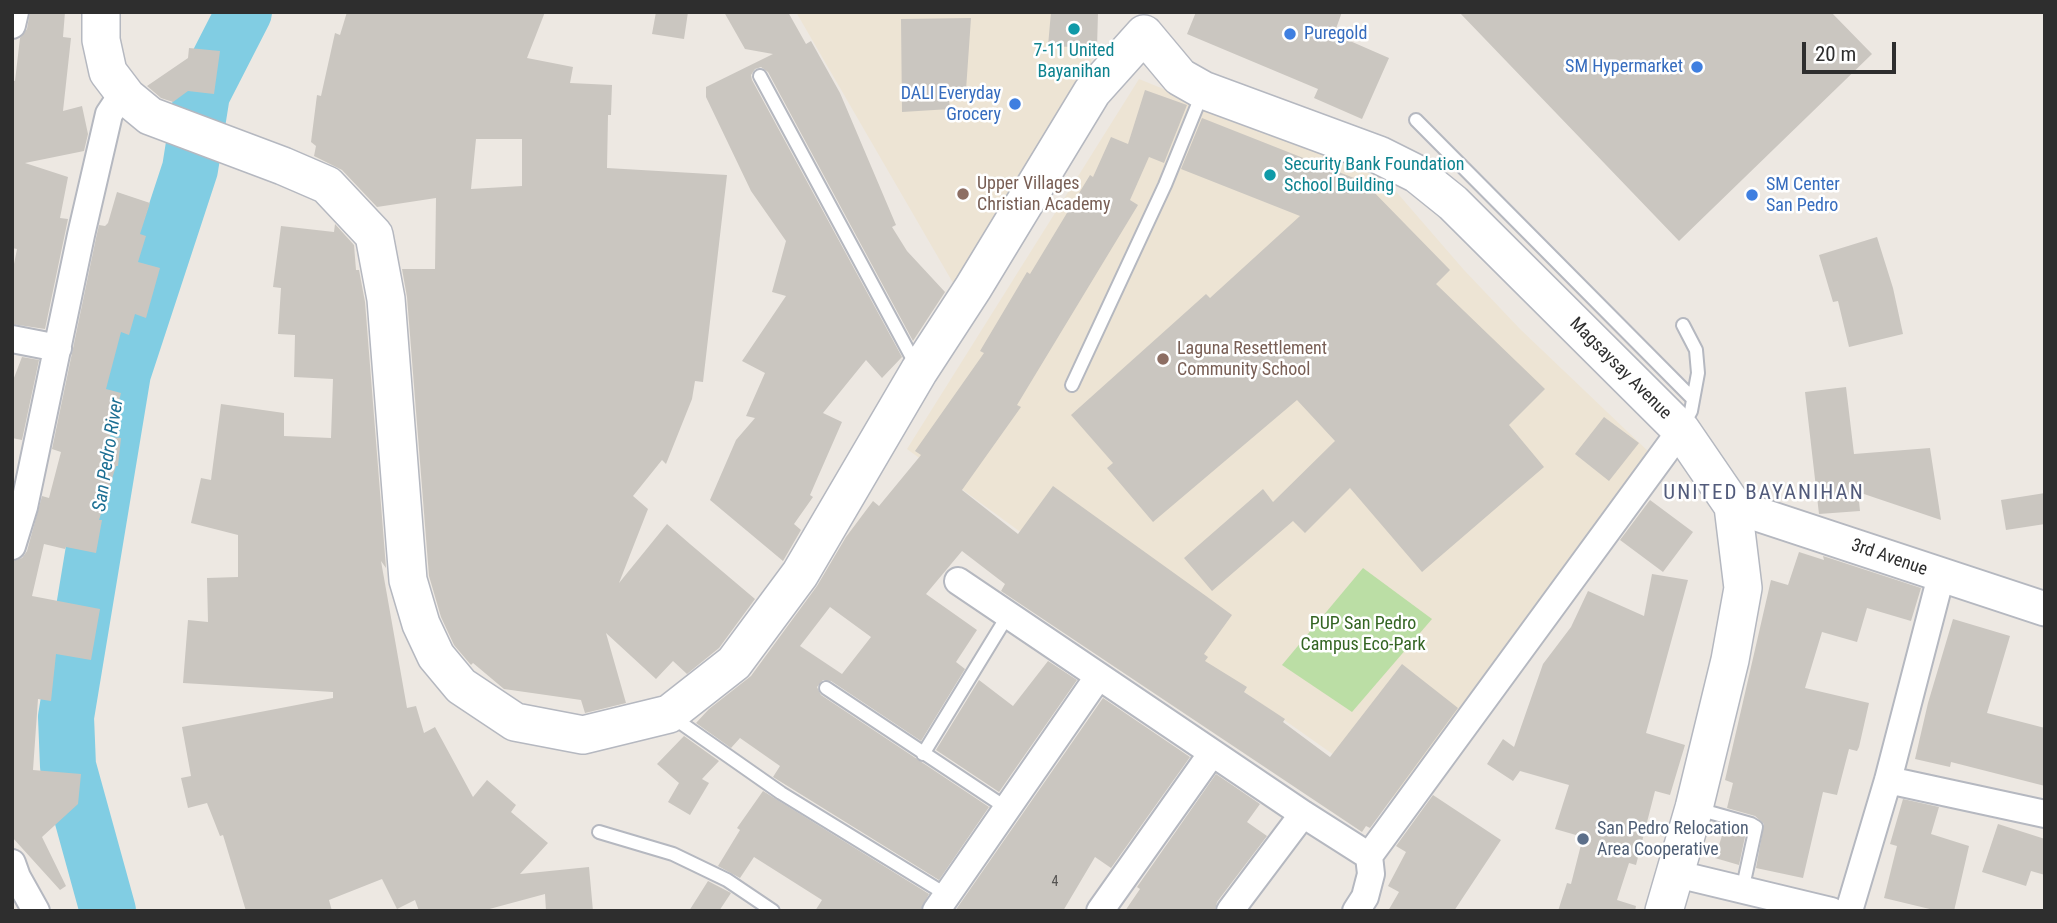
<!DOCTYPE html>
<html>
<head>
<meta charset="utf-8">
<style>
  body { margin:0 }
  #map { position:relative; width:2057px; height:923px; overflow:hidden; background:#ede8e2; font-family:"Roboto Condensed",sans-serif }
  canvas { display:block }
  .frame { position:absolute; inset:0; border:14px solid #2e2e2e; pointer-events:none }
  .scale { position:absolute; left:1802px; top:42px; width:94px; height:32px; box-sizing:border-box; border:4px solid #2e2e2e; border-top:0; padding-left:9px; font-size:21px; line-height:24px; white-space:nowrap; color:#2e2e2e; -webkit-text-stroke:5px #fff; paint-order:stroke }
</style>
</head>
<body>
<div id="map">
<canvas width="2057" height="923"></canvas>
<div class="frame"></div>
<div class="scale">20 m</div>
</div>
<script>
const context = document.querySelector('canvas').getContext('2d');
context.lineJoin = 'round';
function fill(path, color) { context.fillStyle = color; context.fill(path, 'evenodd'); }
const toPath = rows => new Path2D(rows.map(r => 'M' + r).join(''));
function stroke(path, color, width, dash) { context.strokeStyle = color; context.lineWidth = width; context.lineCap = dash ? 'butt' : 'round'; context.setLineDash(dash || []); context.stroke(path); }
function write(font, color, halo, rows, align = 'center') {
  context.font = font + ' "Roboto Condensed",sans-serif'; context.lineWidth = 5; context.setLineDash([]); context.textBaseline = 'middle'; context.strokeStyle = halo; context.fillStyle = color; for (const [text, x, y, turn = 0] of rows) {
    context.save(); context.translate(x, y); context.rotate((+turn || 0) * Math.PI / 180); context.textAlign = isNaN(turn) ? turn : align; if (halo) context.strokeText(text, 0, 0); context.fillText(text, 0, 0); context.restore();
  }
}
const education = toPath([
  [796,12,1098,12,1087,93,960,295],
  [1139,79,1386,180,1464,270,1520,329,1650,453,1395,798,1101,591,907,449]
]);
const green = toPath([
  [1363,568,1432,619,1352,712,1282,665]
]);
const river = toPath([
  [108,911,68,766,66,717,123,373,190,169,202,94,244,12]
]);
const building = toPath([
  [30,12,65,12,63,37,71,38,63,111,82,106,88,134,84,151,25,163,68,177,60,218,68,219,45,329,12,324,12,274,17,249,12,248,12,80,15,81,20,38,27,29],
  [347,12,545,12,527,58,573,67,570,83,612,85,611,115,608,115,607,168,727,175,703,382,695,381,692,399,666,464,662,460,633,496,648,509,619,583,667,524,690,544,690,546,690,544,755,599,719,648,687,674,673,661,656,679,606,633,626,703,585,713,581,700,504,689,473,663,471,665,454,645,441,617,429,576,407,297,402,269,435,269,436,198,377,207,342,170,314,156,316,146,311,142,317,95,321,96,335,33,340,35],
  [476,139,522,139,522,186,471,189],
  [656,12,688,12,684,39,652,34],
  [724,12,788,12,806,44,811,41,840,93,896,225,892,227,907,251,945,292,913,341,768,72,761,67,755,69,751,75,752,80,902,357,882,378,866,360,823,413,842,422,810,495,813,497,794,524,801,530,783,561,710,500,736,440,755,418,746,416,765,373,742,361,786,296,772,292,786,241,751,191,706,97,706,87,773,54,745,49],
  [1051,12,1098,12,1097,48,1048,46],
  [1196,12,1342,12,1334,34,1389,58,1362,119,1314,98,1318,89,1187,34],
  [1459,12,1831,12,1872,54,1679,241],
  [971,18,966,90,948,89,950,109,902,112,901,19],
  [189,48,220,51,214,94,188,91,173,102,161,98,147,86,188,58],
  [1145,90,1187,105,1164,163,1149,157,1130,200,1138,205,1017,405,1021,407,962,490,1018,534,1053,486,1206,596,1232,615,1204,654,1208,657,1205,661,1247,687,1244,692,1285,719,1283,722,1330,757,1402,664,1458,708,1370,828,1366,826,1362,832,1001,591,1005,584,962,551,926,594,977,630,956,662,965,669,921,741,831,681,823,680,817,687,821,695,989,807,939,880,773,777,780,766,740,738,731,748,696,723,709,709,751,676,817,586,846,537,873,501,879,506,921,455,915,451,984,353,980,351,1027,272,1030,274,1090,175,1093,177,1111,137,1128,144],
  [830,607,871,637,842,674,800,646],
  [1202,118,1364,182,1450,270,1436,284,1545,389,1509,425,1544,467,1422,572,1350,488,1305,533,1293,521,1212,591,1184,558,1263,489,1273,502,1335,441,1297,400,1153,522,1107,468,1113,463,1071,415,1206,294,1210,298,1300,216,1181,169],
  [117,192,150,203,140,234,146,236,138,262,160,268,146,318,135,314,129,335,121,332,106,389,121,393,110,437,121,438,118,466,116,466,99,520,102,520,96,553,66,547,65,549,44,544,32,596,100,609,91,660,56,654,51,701,38,699,33,770,81,774,78,804,42,837,66,886,60,890,12,837,12,561,22,558,27,551,42,496,49,498,61,452,52,449,96,238,99,225,105,226,108,223],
  [335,224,354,245,356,270,359,270,365,302,386,568,381,561,407,708,416,706,424,733,435,727,473,797,487,780,516,805,511,812,548,843,520,874,589,867,593,911,546,911,545,894,482,911,419,911,415,900,397,909,382,879,329,900,332,911,246,911,223,835,220,836,207,803,188,808,181,778,191,776,182,727,333,698,333,692,183,683,188,620,208,622,207,578,238,577,238,535,191,523,201,478,211,480,221,404,284,413,284,436,331,438,333,379,294,377,295,335,278,334,281,288,273,287,281,226,334,232],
  [1877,237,1893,288,1903,334,1849,347,1838,301,1833,302,1819,255],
  [22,357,39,360,22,440,12,438,12,383],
  [1846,387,1854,454,1930,448,1941,520,1858,492,1860,511,1819,514,1805,392],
  [1604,417,1639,443,1609,481,1575,454],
  [2045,493,2045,524,2006,530,2001,500],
  [1650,500,1693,532,1663,572,1620,540],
  [1799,552,1824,560,1823,556,1921,588,1911,621,1867,608,1857,642,1822,632,1805,688,1869,703,1859,747,1857,751,1849,749,1837,795,1823,792,1803,878,1756,868,1764,824,1755,816,1727,808,1733,783,1725,780,1771,580,1788,585],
  [1652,574,1688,580,1646,733,1685,745,1670,795,1655,791,1636,865,1629,863,1617,900,1636,906,1635,911,1558,911,1567,883,1571,884,1583,837,1555,829,1569,785,1520,771,1513,781,1487,764,1503,739,1514,747,1543,664,1571,627,1588,591,1644,616],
  [1953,619,2010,636,1987,713,2045,728,2045,786,1951,762,1950,767,1915,759,1928,703],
  [1048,661,1077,680,999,792,936,750,979,680,1013,706],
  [1103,698,1190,757,1111,868,1095,857,1063,911,955,911],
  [684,736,719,761,702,779,709,783,690,815,668,802,679,783,657,764],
  [1216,774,1260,804,1247,822,1267,836,1217,902,1215,911,1125,911,1140,889,1137,887],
  [763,791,929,894,920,911,815,911,822,900,754,857,740,878,718,866,740,830,737,828],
  [1433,795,1501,840,1454,911,1388,911,1399,892,1388,886,1406,852,1396,846],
  [1903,799,1939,807,1931,834,1969,846,1954,911,1938,911,1884,898,1897,846,1890,844],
  [1998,824,2045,839,2045,875,2031,871,2026,886,1982,872],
  [1725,826,1746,832,1739,865,1715,858],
  [708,881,731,893,719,911,689,911]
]);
const service = toPath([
  [760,76,917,367],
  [1416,120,1693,399],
  [1072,385,1165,185,1202,94],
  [1683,426,1691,411,1698,373,1696,350,1683,325],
  [826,688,1008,809],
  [671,716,781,793,947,895],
  [923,754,1008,615],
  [1698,809,1751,824,1756,827,1742,891],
  [599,832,673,854,727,880,773,911]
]);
const minor = toPath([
  [12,25,15,12],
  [12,339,58,348],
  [12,546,24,507,81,235,109,114,117,102,127,97],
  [958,581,1303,814,1369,856],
  [1888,780,2045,814],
  [12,863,17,877,36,911],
  [1677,874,1831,911],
  [936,911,1098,677],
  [1100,911,1212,753],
  [1230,911,1303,814],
  [1356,911,1365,897,1371,874,1369,856,1681,430],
  [1849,911,1888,780,1941,576]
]);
const tertiary = toPath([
  [1733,506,2045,609]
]);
const secondary = toPath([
  [101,12,101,40,108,72,127,97,150,116,283,166,327,185,374,235,386,299,408,580,421,624,436,656,461,686,515,722,583,735,669,714,734,663,800,574,919,371,973,288,1092,92,1144,34,1180,77,1203,90,1379,155,1417,174,1453,203,1681,430,1733,506,1743,588,1730,660,1694,808,1664,911]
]);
const markers = [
  [1074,29,7,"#0f9aa8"],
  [1290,34,7,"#3f7fe0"],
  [1697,67,7,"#3f7fe0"],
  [1015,104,7,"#3f7fe0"],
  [1270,175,7,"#0f9aa8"],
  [963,194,7,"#8d6e63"],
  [1752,195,7,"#3f7fe0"],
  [1163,359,7,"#8d6e63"],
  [1583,839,7,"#5c6f8a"]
];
const numberNames = [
  ["4",1055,882]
];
const shopNames = [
  ["Puregold",1304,34],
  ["SM Hypermarket",1683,67,"right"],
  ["DALI Everyday",1001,94,"right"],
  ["Grocery",1001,115,"right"],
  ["SM Center",1766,185],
  ["San Pedro",1766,206]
];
const cultureNames = [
  ["7-11 United",1074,51],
  ["Bayanihan",1074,72],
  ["Security Bank Foundation",1284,165,"left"],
  ["School Building",1284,186,"left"]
];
const educationNames = [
  ["Upper Villages",977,184],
  ["Christian Academy",977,205],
  ["Laguna Resettlement",1177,349],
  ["Community School",1177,370]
];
const streetNames = [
  ["Magsaysay Avenue",1620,369,45],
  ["3rd Avenue",1889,558,19]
];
const parkNames = [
  ["PUP San Pedro",1363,624],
  ["Campus Eco-Park",1363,645]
];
const serviceNames = [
  ["San Pedro Relocation",1597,829],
  ["Area Cooperative",1597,850]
];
const waterNames = [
  ["San Pedro River",109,455,-81]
];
const quarterNames = [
  ["UNITED BAYANIHAN",1764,494]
];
fill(education, '#ede4d4');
fill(green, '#bbdea5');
stroke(river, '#81cde3', 56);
fill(building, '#cac6c0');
stroke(service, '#b5b8c0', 16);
stroke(minor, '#b5b8c0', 30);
stroke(tertiary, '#b5b8c0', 37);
stroke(secondary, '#b5b8c0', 40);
stroke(service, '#fff', 12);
stroke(minor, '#fff', 26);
stroke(tertiary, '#fff', 33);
stroke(secondary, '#fff', 37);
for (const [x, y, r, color] of markers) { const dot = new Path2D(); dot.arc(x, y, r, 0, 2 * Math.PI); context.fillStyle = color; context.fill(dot); stroke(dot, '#fff', 2.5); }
write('14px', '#555452', null, numberNames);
write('18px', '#366cbe', '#fff', shopNames, 'left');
write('18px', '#0d838f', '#fff', cultureNames);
write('18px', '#785e54', '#fff', educationNames, 'left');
write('18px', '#2e2e2e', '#fff', streetNames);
write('18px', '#346523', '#fff', parkNames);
write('18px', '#4e5e75', '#fff', serviceNames, 'left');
write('italic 19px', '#1c6f93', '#fff', waterNames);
context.letterSpacing = '2px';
write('21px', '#525b7b', '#fff', quarterNames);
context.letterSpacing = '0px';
</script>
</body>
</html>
